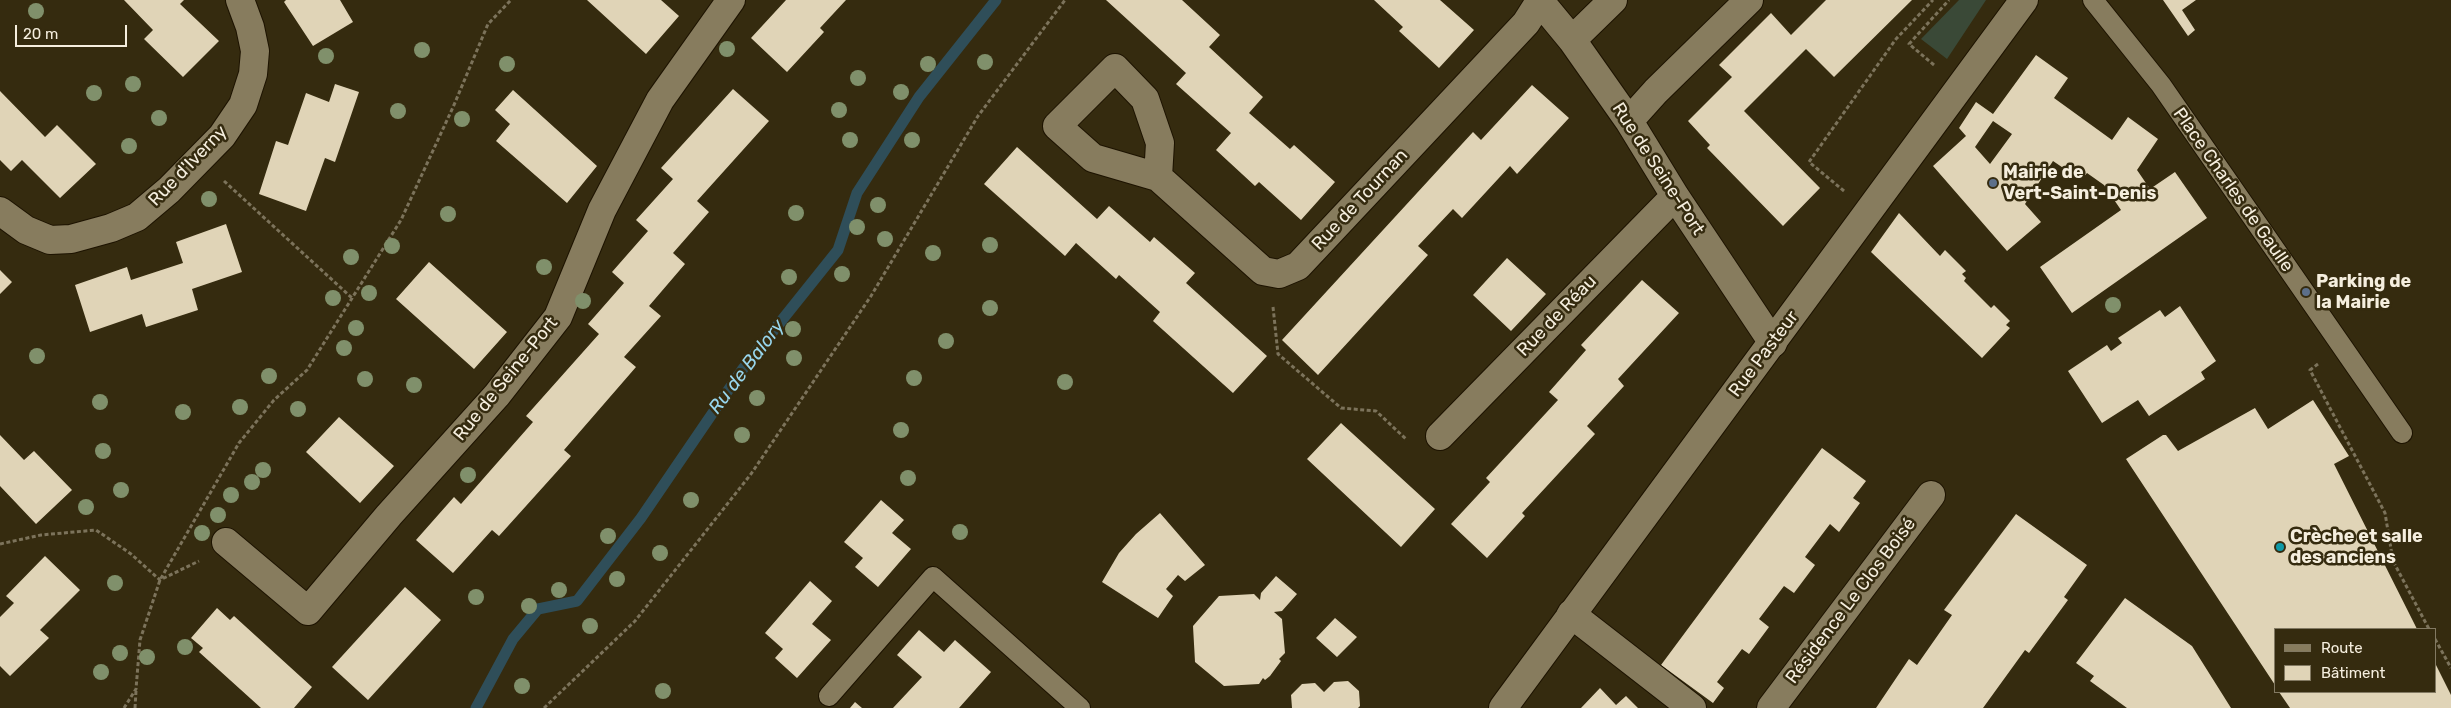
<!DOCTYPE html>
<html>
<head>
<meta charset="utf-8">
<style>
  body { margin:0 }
  #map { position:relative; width:2451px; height:708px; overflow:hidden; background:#352b0f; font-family:Rubik,sans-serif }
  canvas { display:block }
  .legend { position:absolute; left:2274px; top:628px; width:162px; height:65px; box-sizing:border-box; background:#352b0f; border:1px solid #827962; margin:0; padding:6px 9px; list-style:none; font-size:15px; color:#f5eede }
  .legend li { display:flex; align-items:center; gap:10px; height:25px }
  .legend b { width:25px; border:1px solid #827962 }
  .scale { position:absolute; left:15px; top:25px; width:112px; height:22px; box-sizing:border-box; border:2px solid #f5eede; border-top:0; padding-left:6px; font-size:15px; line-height:18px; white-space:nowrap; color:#f5eede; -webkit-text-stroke:4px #352b0f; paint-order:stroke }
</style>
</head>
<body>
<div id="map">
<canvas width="2451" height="708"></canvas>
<ul class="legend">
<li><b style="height:6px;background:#877c5e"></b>Route</li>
<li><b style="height:14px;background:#e0d4b7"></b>Bâtiment</li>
</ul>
<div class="scale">20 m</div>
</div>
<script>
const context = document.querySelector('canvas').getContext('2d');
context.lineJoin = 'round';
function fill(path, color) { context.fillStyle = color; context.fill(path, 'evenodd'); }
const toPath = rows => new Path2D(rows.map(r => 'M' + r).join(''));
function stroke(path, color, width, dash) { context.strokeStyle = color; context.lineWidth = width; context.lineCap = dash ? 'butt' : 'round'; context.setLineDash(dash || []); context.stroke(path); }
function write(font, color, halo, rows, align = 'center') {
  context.font = font + ' Rubik,sans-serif'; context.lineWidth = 5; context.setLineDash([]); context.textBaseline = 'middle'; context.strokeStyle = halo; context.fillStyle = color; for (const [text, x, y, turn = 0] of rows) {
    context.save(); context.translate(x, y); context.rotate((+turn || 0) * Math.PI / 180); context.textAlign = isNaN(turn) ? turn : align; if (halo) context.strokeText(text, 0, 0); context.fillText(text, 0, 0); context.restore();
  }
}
const green = toPath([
  [1959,0,1986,0,1947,59,1921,39]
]);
const stream = toPath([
  [476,708,513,639,538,609,577,601,641,518,742,370,838,250,857,193,919,97,996,0]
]);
const building = toPath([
  [124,0,184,0,180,4,219,41,183,77,144,39,153,30],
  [286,0,340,0,353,22,313,46,284,2],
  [587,0,661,0,679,16,646,54],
  [786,0,846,0,820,28,824,32,787,72,751,38],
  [1106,0,1182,0,1220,35,1209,47,1263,97,1249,113,1290,149,1294,145,1335,182,1301,220,1259,182,1255,186,1216,150,1231,133,1176,84,1186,73],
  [1374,0,1440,0,1474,30,1439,68,1399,31,1403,27],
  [1826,0,1912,0,1834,77,1806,49,1744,111,1820,188,1783,226,1707,148,1710,145,1688,121,1732,77,1719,65,1771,13,1791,35],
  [2163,0,2196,0,2182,10,2195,30,2188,36],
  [2036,55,2068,78,2054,98,2112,140,2128,117,2158,139,2137,170,2150,189,2175,172,2207,218,2072,313,2040,267,2121,210,2104,185,2087,173,2081,180,2053,161,2025,204,2041,222,2007,251,1933,166,1966,136,1959,128,1976,102,1993,114],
  [1993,121,2012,134,1990,164,1975,147],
  [335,84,359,92,335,162,325,158,306,211,259,194,276,141,288,145,306,93,329,102],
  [1532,85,1569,118,1517,174,1510,166,1462,218,1453,209,1418,246,1428,255,1318,375,1282,340,1473,132,1481,140],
  [733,89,769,121,697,201,709,212,673,253,685,264,649,306,661,316,624,357,636,367,564,450,571,456,499,536,492,530,453,573,416,540,454,497,461,504,533,422,526,416,599,334,588,324,624,283,612,272,648,231,636,220,673,179,661,168],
  [513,90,597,166,567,203,496,141,510,124,495,110],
  [0,91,45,137,57,125,96,164,60,198,22,160,11,171,0,160],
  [1017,147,1097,219,1109,206,1150,242,1154,237,1195,273,1186,283,1267,356,1233,393,1153,321,1160,312,1119,275,1116,279,1076,243,1065,256,984,184],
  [1899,213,1940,256,1945,250,1966,271,1962,274,1966,278,1964,281,1991,308,1994,305,2010,321,2006,325,2010,328,1982,358,1871,252],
  [226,224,242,272,192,289,198,310,146,327,142,314,90,332,75,285,127,267,131,280,183,263,176,242],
  [1507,258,1546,294,1511,331,1473,295],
  [429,262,507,332,474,369,396,299],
  [0,270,12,282,0,294],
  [1642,280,1679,313,1618,379,1624,386,1587,426,1595,434,1522,513,1525,516,1487,558,1451,524,1490,482,1486,478,1558,400,1549,392,1586,350,1581,345],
  [2180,306,2216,361,2201,372,2205,379,2149,416,2138,400,2102,423,2068,371,2107,345,2111,351,2122,343,2118,338,2160,310,2165,317],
  [2313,400,2349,456,2334,464,2417,629,2275,629,2275,685,2126,459,2163,435,2166,435,2178,451,2255,408,2268,429],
  [339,417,394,466,360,503,306,452],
  [1341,423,1435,509,1401,547,1307,459],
  [0,435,24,460,34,451,72,490,36,524,0,486],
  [1822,448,1866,481,1853,498,1860,503,1839,532,1830,524,1805,557,1815,565,1794,593,1784,586,1759,619,1769,627,1749,654,1742,649,1717,682,1724,688,1713,703,1661,665],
  [881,500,904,520,892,533,911,549,878,587,855,567,863,558,844,542],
  [1160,513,1205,565,1185,581,1178,575,1166,589,1173,596,1158,618,1102,582,1119,553,1136,534],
  [2016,514,2087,565,2064,597,2068,600,2029,653,2025,650,1983,708,1876,708,1909,659,1917,665,1952,615,1944,610],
  [45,556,80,590,40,630,49,638,10,676,0,666,0,617,14,603,6,596],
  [1276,576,1297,594,1282,611,1274,612,1282,619,1285,653,1279,659,1281,661,1270,676,1265,680,1263,678,1259,684,1224,686,1195,662,1193,626,1219,596,1254,594,1260,600,1261,593],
  [810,581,832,601,812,624,831,640,797,678,775,658,783,649,765,633],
  [405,587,441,620,368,700,332,667],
  [2125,598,2192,646,2231,708,2127,708,2090,681,2094,676,2076,663],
  [217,608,230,620,234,616,312,687,294,708,261,708,199,652,203,648,191,638],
  [1335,618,1357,637,1337,657,1316,638],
  [919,630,944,652,955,640,991,672,959,708,893,708,922,677,897,655],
  [2435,663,2451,695,2451,708,2290,708,2279,692,2435,692],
  [1348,681,1359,691,1360,706,1358,708,1292,708,1291,695,1302,684,1315,683,1324,692,1334,682],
  [1600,688,1616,705,1626,696,1638,708,1581,708],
  [855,702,862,708,850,708]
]);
const path = toPath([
  [1934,65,1909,44,1949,0],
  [224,181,352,298],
  [1844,191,1809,162,1896,39,1933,0],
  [1273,307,1278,354,1341,408,1376,411,1407,440],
  [2318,364,2310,370,2385,513,2393,561,2429,629],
  [0,544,41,535,96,530,131,554,160,580,199,561],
  [2435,639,2451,668],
  [124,708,136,689,140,640,160,580,239,443,274,400,307,370,401,220,454,105,488,24,511,0],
  [135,708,136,691],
  [544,708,635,621,751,474,871,296,978,116,1065,0]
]);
const lane = toPath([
  [2093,0,2161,85,2402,433],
  [829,696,933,577,1080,708]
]);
const street = toPath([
  [1539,0,1572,40,1629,121,1675,196,1773,343],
  [1572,40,1613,0],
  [1629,121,1656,91,1749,0],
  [1158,177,1093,158,1057,126,1115,68,1145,99,1160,143,1158,177,1263,271,1279,274,1298,266,1526,23,1540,1],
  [0,211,26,230,50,240,71,239,111,228,137,217,169,190,222,136,243,105,253,74,255,51,250,27,240,0],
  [1440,436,1675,196],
  [226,542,308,611,389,515,497,395,558,317,602,210,660,100,731,0],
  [1571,614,1692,708],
  [1771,708,1931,495]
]);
const secondary = toPath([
  [1503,708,2024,0]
]);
const trees = [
  [36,11],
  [727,49],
  [422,50],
  [326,56],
  [985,62],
  [507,64],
  [928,64],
  [858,78],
  [133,84],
  [901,92],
  [94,93],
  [839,110],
  [398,111],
  [159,118],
  [462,119],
  [850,140],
  [912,140],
  [129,146],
  [209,199],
  [878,205],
  [796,213],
  [448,214],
  [857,227],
  [885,239],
  [990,245],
  [392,246],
  [933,253],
  [351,257],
  [544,267],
  [842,274],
  [789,277],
  [369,293],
  [333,298],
  [583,301],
  [2113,305],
  [990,308],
  [356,328],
  [793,329],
  [946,341],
  [344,348],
  [37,356],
  [794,358],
  [269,376],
  [914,378],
  [365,379],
  [1065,382],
  [414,385],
  [757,398],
  [100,402],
  [240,407],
  [298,409],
  [183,412],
  [901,430],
  [742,435],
  [103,451],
  [263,470],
  [468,475],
  [908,478],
  [252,482],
  [121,490],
  [231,495],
  [691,500],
  [86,507],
  [218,515],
  [960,532],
  [202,533],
  [608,536],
  [660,553],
  [617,579],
  [115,583],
  [559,590],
  [476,597],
  [529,606],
  [590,626],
  [185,647],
  [120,653],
  [147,657],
  [101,672],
  [522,686],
  [663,691]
];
const markers = [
  [1993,183,5,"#5c6f8a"],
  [2306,292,5,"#5c6f8a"],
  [2280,547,5,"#0f9aa8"]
];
const streetNames = [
  ["Rue d'Iverny",188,166,-46],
  ["Rue de Seine-Port",1658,169,57],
  ["Place Charles de Gaulle",2233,190,55],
  ["Rue de Tournan",1360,200,-47],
  ["Rue de Réau",1557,316,-46],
  ["Rue Pasteur",1764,354,-53],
  ["Rue de Seine-Port",506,379,-51],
  ["Résidence Le Clos Boisé",1851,601,-53]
];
const poiNames = [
  ["Mairie de",2003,173],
  ["Vert-Saint-Denis",2003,194],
  ["Parking de",2316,282],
  ["la Mairie",2316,303],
  ["Crèche et salle",2290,537],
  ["des anciens",2290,558]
];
const waterNames = [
  ["Ru de Balory",747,367,-53]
];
fill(green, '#3a4937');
stroke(stream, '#2f4e59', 11);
fill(building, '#e0d4b7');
stroke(lane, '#1d1300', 22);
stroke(street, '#1d1300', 30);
stroke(secondary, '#1d1300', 30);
stroke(path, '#7c735b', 3, [4, 2.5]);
stroke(lane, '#877c5e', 20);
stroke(street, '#877c5e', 28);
stroke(secondary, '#877c5e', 28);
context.fillStyle = '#80906b';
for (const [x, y] of trees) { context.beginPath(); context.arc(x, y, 8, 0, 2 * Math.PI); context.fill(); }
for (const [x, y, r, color] of markers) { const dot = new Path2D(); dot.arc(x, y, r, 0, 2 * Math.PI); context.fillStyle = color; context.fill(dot); stroke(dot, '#352b0f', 2); }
write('18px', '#f5eede', '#352b0f', streetNames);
write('bold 18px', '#f5eede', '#352b0f', poiNames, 'left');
write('italic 19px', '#98d6ed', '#352b0f', waterNames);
</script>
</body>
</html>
